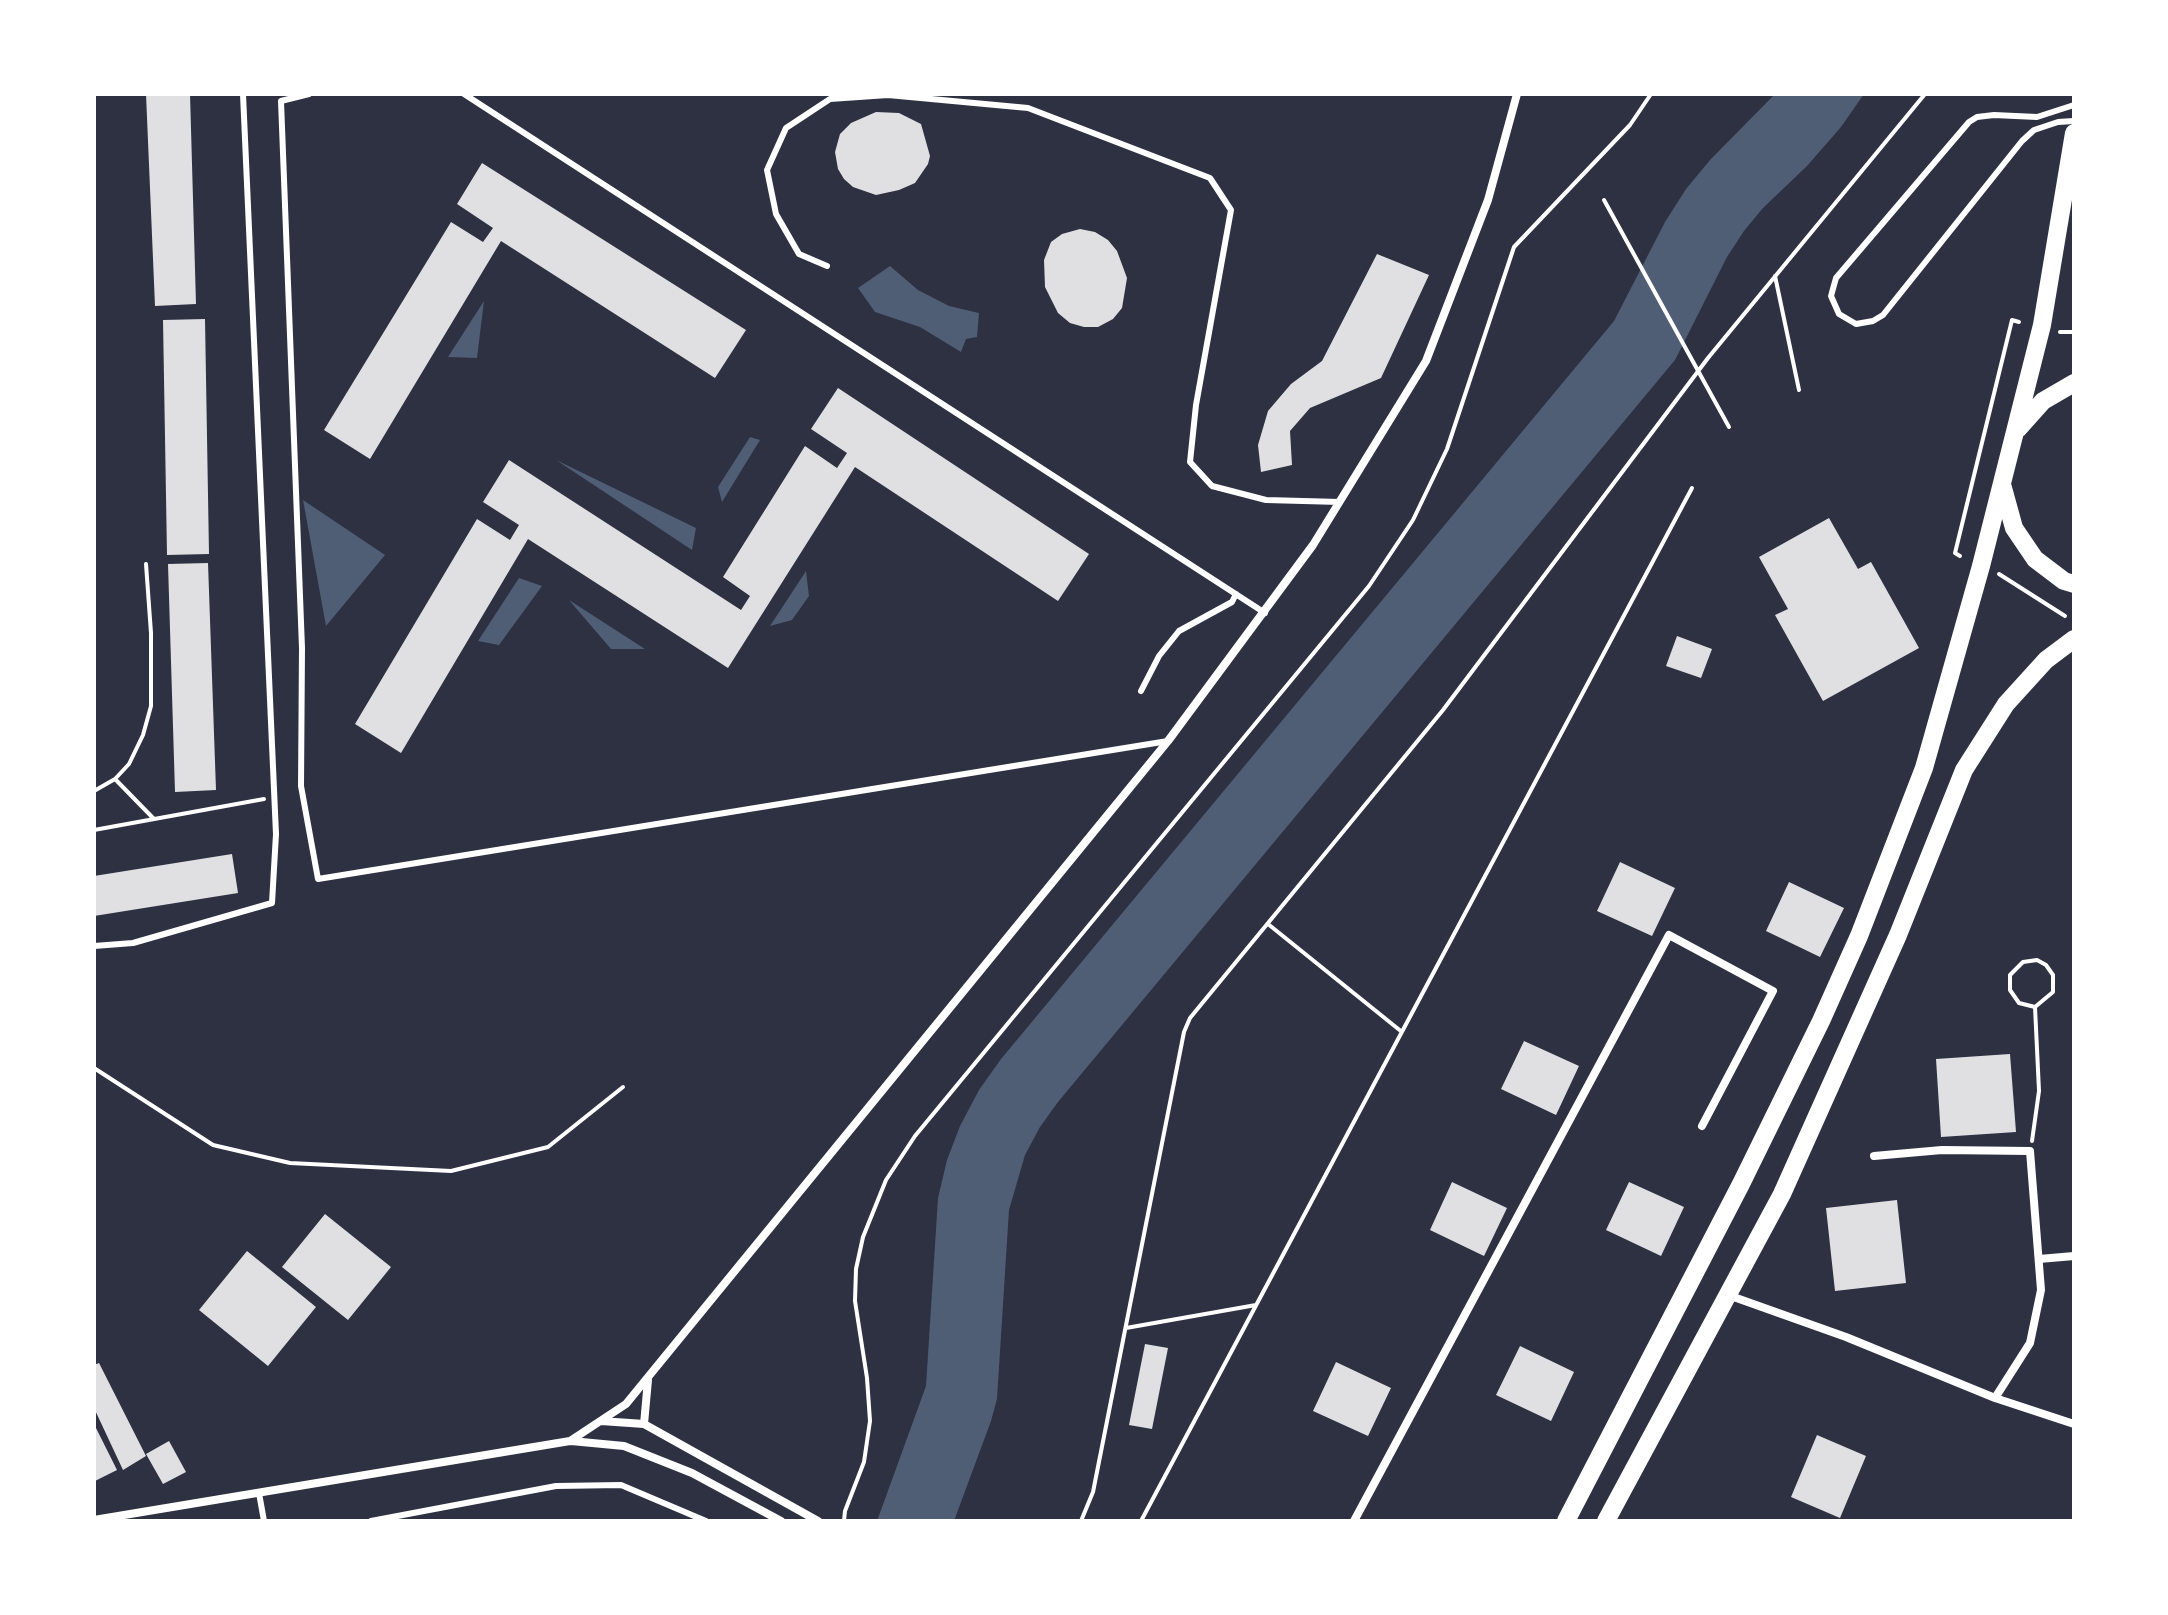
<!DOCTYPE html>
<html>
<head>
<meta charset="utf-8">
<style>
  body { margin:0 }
  #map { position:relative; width:2168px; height:1615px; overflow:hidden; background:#2d3142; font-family:"Alegreya Sans",sans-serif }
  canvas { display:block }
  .frame { position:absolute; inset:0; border:96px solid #fff; pointer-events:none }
</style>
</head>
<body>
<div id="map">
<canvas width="2168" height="1615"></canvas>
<div class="frame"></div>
</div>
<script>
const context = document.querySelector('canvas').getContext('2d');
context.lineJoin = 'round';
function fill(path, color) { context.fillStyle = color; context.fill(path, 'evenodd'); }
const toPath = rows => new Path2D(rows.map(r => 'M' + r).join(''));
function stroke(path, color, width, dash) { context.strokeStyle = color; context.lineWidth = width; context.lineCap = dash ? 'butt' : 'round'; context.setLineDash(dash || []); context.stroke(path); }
const water = toPath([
  [1775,94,1864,94,1841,127,1807,166,1763,208,1744,231,1727,257,1675,360,1058,1102,1040,1127,1025,1155,1009,1210,997,1399,991,1421,954,1521,877,1521,926,1386,938,1198,947,1160,960,1126,979,1090,1001,1059,1614,321,1665,222,1686,189,1710,160],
  [890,266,918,290,949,306,979,313,977,337,966,339,961,352,920,327,875,312,858,288],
  [484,301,477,358,448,357],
  [750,437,760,440,722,502,718,487],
  [556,460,696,528,692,550],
  [303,500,385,555,326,626],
  [806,571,809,596,792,620,770,626],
  [519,578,542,586,499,645,478,641],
  [569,600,645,649,611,649]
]);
const building = toPath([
  [146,94,190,94,196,304,155,306],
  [876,112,899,113,921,124,930,156,928,164,915,183,899,190,876,195,853,187,844,179,838,169,835,152,840,134,851,123],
  [482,163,746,330,715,378,501,241,370,459,324,430,451,222,483,242,493,228,457,204],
  [1080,229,1095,232,1108,240,1117,251,1127,278,1122,308,1113,319,1098,327,1084,327,1070,323,1058,313,1045,287,1044,260,1051,242,1062,234],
  [1377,254,1429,275,1381,378,1310,408,1290,431,1292,465,1261,472,1258,445,1268,411,1291,384,1322,361],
  [205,319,209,554,167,555,163,320],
  [838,388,1089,554,1058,601,855,467,728,668,528,539,401,753,355,724,477,519,510,540,519,525,483,502,509,460,741,610,750,596,723,577,805,446,837,468,847,453,811,429],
  [1829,518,1858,569,1871,562,1919,648,1823,701,1775,615,1788,609,1759,557],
  [208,563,216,790,175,792,168,564],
  [1677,636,1712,649,1701,678,1666,666],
  [232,854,238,893,94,916,94,876],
  [1620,862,1675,888,1652,936,1597,911],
  [1789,882,1844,908,1820,957,1766,931],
  [1524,1041,1579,1066,1556,1115,1501,1089],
  [2010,1054,2016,1132,1941,1137,1936,1059],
  [1452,1182,1507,1208,1484,1256,1430,1230],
  [1629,1182,1684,1207,1661,1256,1606,1230],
  [1897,1200,1906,1283,1835,1291,1826,1208],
  [325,1214,391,1267,348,1320,282,1267],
  [247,1251,316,1307,268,1366,199,1310],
  [1145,1344,1168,1348,1152,1429,1129,1425],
  [1520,1346,1574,1372,1551,1421,1496,1395],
  [1336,1362,1391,1388,1368,1436,1313,1411],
  [99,1363,146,1456,123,1470,94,1408,94,1365],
  [94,1424,117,1470,95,1481,94,1479],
  [1817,1435,1866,1456,1840,1518,1791,1497],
  [169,1441,186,1472,163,1484,146,1454]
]);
const path = toPath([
  [1604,200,1729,427],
  [1775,276,1799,390],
  [2060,332,2074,332],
  [1960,556,1955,553,2012,320,2019,322],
  [1999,574,2065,616],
  [115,779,154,819],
  [94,791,115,779,129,764,143,735,151,706,151,633,146,564],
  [94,830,264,799],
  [1268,924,1402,1032],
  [94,1068,213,1145,290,1163,451,1171,548,1147,623,1087],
  [2032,1141,2039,1091,2035,1007,2019,1003,2010,990,2010,975,2023,962,2037,960,2046,965,2053,975,2053,992,2035,1007],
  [1126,1328,1256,1305],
  [844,1521,845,1511,864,1462,870,1421,867,1378,855,1301,856,1269,863,1237,886,1180,915,1136,1369,586,1413,520,1447,449,1514,247,1630,125,1651,94],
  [1081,1521,1093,1492,1184,1032,1190,1018,1443,710,1708,358,1925,94],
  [1141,1521,1692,488]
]);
const service = toPath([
  [309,94,281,101,302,648,301,786,318,879,1168,741],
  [464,94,1265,613],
  [2074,105,2037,117,1994,115,1977,117,1969,122,1836,278,1831,296,1839,314,1856,324,1873,321,1883,315,2022,141,2034,130,2058,122,2074,121],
  [827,266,799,254,776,214,767,170,786,128,830,99,888,95,1028,108,1210,178,1231,210,1196,405,1190,462,1212,486,1266,500,1340,502],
  [1141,691,1159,656,1179,631,1232,602,1236,594],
  [94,946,133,943,272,903,276,834,243,94],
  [259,1493,264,1521],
  [371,1521,556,1486,621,1485,706,1521]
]);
const minor = toPath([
  [1874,1156,1942,1150,2030,1151,2041,1290,2030,1343,1995,1398],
  [2039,1259,2074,1256],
  [1728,1295,1846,1337,1995,1398,2074,1424],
  [648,1380,644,1424,818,1521],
  [601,1421,644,1424],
  [571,1441,624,1446,692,1473,781,1521],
  [94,1520,570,1441,626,1404,1168,741,1313,545,1426,361,1488,200,1517,94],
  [1354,1521,1669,935,1773,991,1702,1126]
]);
const primary = toPath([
  [2018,429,2043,401,2074,383],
  [2003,488,2014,528,2035,559,2064,581,2074,584],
  [1566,1521,1741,1184,1821,1021,1859,936,1924,768,1981,566,2042,325,2074,133],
  [1606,1521,1782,1194,1898,935,1964,770,2006,704,2046,660,2074,639]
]);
fill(water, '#4f5d75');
fill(building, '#e0e0e3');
stroke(path, '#fff', 4);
stroke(service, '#fff', 6);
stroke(minor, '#fff', 8);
stroke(primary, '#fff', 18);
</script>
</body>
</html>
